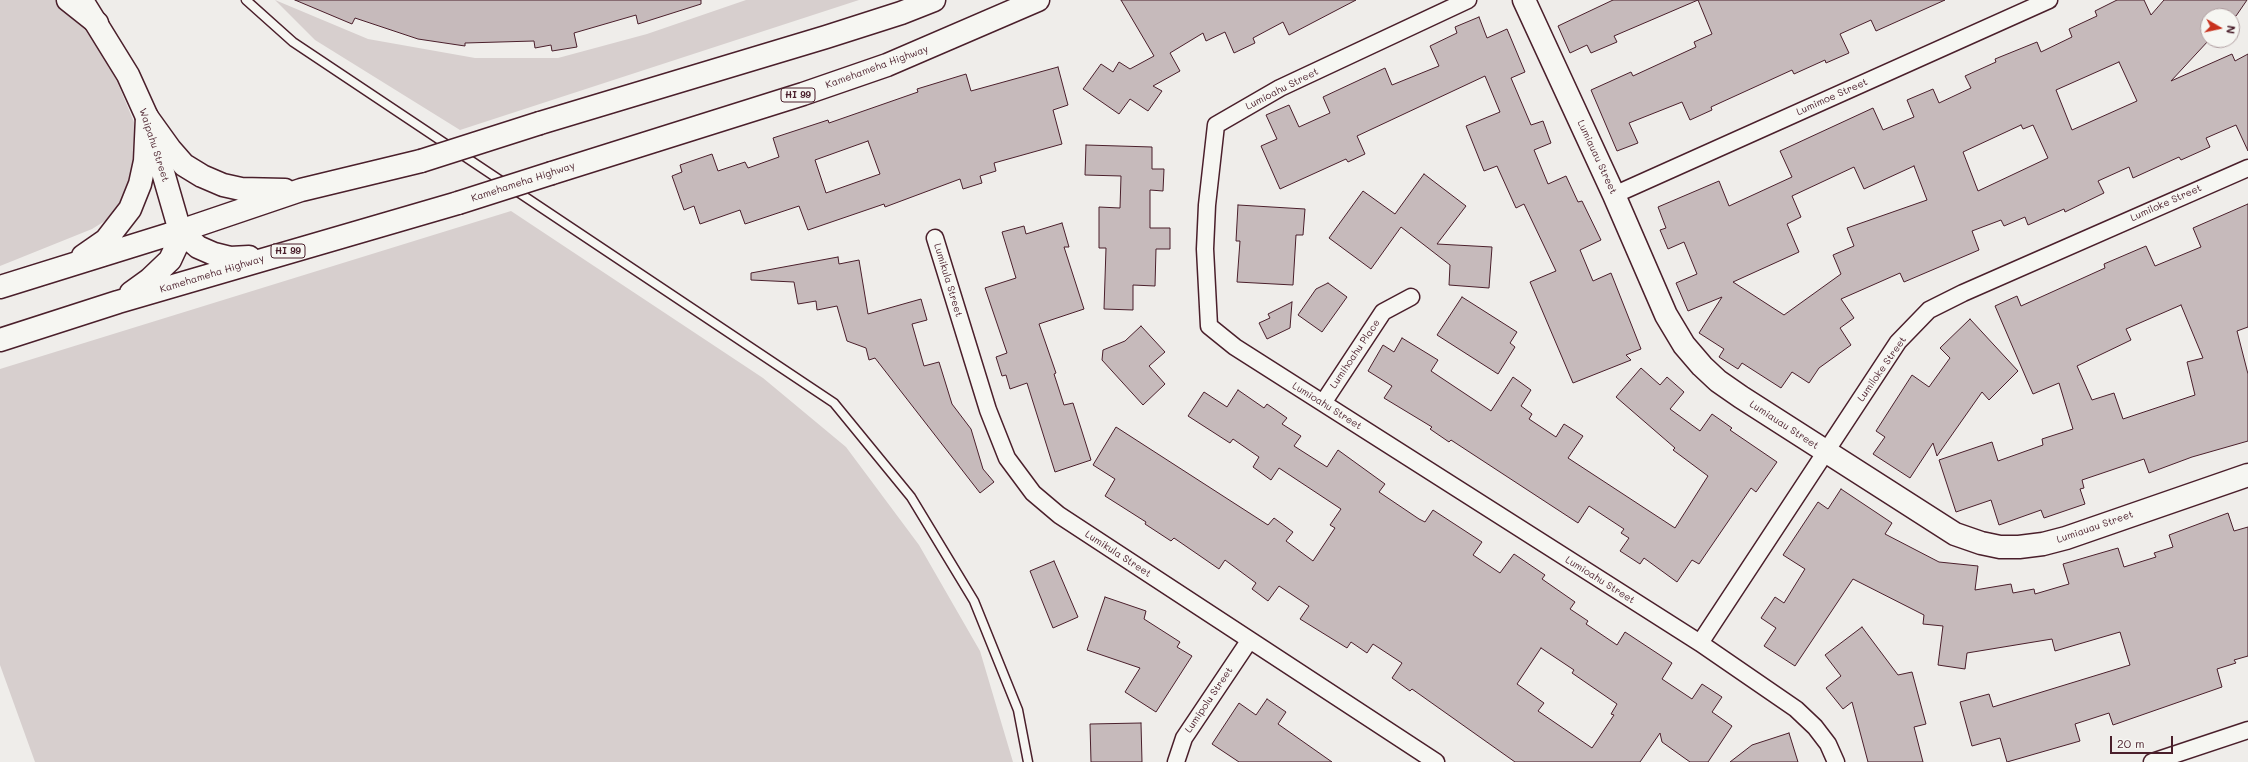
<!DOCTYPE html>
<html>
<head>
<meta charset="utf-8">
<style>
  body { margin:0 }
  #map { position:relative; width:2248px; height:762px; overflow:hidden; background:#efedea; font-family:Mali,sans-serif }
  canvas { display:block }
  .north { position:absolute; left:2200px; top:8px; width:40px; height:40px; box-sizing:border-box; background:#f6f6f2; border:1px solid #b1a0a2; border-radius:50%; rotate:99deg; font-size:11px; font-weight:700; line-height:16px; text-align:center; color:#4a1f2b }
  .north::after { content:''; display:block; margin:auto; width:14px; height:18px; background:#c8321e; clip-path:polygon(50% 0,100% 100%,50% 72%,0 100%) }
  .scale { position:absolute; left:2110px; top:736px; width:63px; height:18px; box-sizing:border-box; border:2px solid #4a1f2b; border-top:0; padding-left:5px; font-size:12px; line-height:14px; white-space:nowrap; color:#4a1f2b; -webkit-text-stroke:3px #f6f6f2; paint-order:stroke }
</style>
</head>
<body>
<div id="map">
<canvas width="2248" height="762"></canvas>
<div class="north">N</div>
<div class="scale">20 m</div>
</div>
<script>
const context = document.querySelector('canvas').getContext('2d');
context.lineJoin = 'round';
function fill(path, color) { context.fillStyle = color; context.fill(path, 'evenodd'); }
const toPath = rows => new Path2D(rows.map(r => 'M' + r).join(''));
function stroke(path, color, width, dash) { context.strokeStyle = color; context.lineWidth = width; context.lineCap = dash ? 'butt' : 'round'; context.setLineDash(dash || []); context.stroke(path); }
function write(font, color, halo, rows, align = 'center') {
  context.font = font + ' Mali,sans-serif'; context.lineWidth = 3; context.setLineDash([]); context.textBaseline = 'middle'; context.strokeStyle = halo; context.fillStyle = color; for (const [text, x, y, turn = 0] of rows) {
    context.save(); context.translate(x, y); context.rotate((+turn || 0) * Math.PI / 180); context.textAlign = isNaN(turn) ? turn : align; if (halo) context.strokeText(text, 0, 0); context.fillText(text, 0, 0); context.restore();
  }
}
const green = toPath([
  [0,0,56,0,61,2,86,28,116,79,134,122,139,158,130,195,113,216,92,229,0,266],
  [275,0,368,39,475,58,558,58,647,34,746,0,859,0,460,130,315,40],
  [511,211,763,378,846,447,919,545,980,651,1013,762,35,762,0,665,0,369]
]);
const building = toPath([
  [295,0,701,0,701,4,638,24,636,15,574,33,577,47,552,51,551,45,535,48,534,41,465,43,465,46,418,39,355,18,352,24,295,0],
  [1121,0,1356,0,1289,35,1283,22,1253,38,1255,43,1234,53,1225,32,1206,41,1203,33,1170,53,1180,71,1153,86,1162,91,1148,111,1130,99,1119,114,1083,89,1101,64,1113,72,1119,62,1130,69,1154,56,1121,0],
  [1613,0,1945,0,1876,31,1871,20,1840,34,1849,53,1826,63,1825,60,1794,74,1792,70,1711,107,1712,110,1690,120,1682,102,1629,123,1638,143,1617,151,1591,90,1631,72,1633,76,1696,47,1694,42,1712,34,1698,0,1614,36,1617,42,1591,53,1587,45,1570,53,1558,26,1613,0],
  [2117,0,2144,0,2151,15,2164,0,2247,0,2236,16,2208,16,2209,40,2171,81,2232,54,2235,61,2248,54,2248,151,2236,125,2206,138,2210,147,2181,160,2179,157,2133,178,2129,167,2098,181,2104,193,2065,212,2064,209,2028,225,2025,217,2004,226,2001,220,1972,231,1979,250,1904,282,1900,273,1841,299,1854,318,1840,328,1851,345,1819,368,1809,383,1792,372,1781,388,1742,363,1738,369,1719,357,1724,349,1699,333,1722,297,1688,311,1676,283,1697,274,1684,242,1668,249,1660,230,1666,228,1658,207,1719,181,1729,206,1792,177,1780,151,1873,108,1883,130,1914,117,1907,100,1933,89,1939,103,1971,88,1965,76,1996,62,1995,59,2037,42,2041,52,2072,37,2069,29,2097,16,2095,11,2117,0],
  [2119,62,2137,101,2072,130,2056,90,2119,62],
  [2021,125,2023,129,2033,125,2048,158,1978,191,1963,152,2021,125],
  [1914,166,1927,200,1847,228,1854,246,1833,255,1841,274,1784,315,1733,282,1799,252,1787,224,1801,217,1792,196,1854,167,1864,189,1914,166],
  [1479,17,1487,38,1507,29,1525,72,1511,78,1531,125,1543,121,1551,143,1534,150,1548,184,1566,176,1578,202,1582,201,1601,240,1580,250,1593,281,1611,273,1641,349,1626,355,1631,360,1573,383,1530,282,1556,271,1524,204,1516,208,1497,166,1484,171,1466,126,1500,112,1485,76,1357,136,1365,154,1348,162,1346,159,1280,189,1261,146,1277,139,1266,115,1289,105,1299,127,1330,113,1323,97,1385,68,1392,85,1439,66,1430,46,1457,33,1455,27,1479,17],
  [1058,67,1068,105,1053,110,1062,144,994,163,996,171,980,176,982,183,963,189,960,179,885,207,884,204,808,230,799,206,745,224,740,210,700,224,694,206,684,210,672,176,682,172,680,165,712,154,718,171,745,162,748,168,779,157,773,138,828,120,829,123,918,92,917,89,966,74,971,91,1058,67],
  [868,141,880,174,826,193,815,160,868,141],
  [1086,145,1152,147,1152,169,1164,169,1163,191,1150,190,1150,228,1170,228,1170,249,1156,249,1155,286,1133,285,1133,310,1104,309,1106,248,1099,248,1099,207,1120,208,1121,176,1085,175,1086,145],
  [1424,174,1466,206,1437,244,1492,247,1489,288,1449,285,1450,265,1401,227,1371,269,1329,238,1363,191,1395,214,1424,174],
  [2248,204,2248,327,2237,331,2248,374,2248,441,2192,457,2149,473,2144,459,2082,480,2084,488,2080,489,2085,504,2044,518,2041,510,1999,525,1991,500,1956,512,1939,460,1992,442,1998,461,2043,445,2042,439,2073,429,2059,383,2033,394,1995,306,2017,296,2021,306,2105,268,2104,264,2146,246,2155,266,2201,247,2193,228,2248,204],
  [2181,305,2203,358,2187,362,2195,395,2123,419,2114,393,2092,400,2077,366,2131,340,2126,329,2181,305],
  [1238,205,1305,209,1303,235,1296,235,1293,285,1237,282,1240,241,1236,241,1238,205],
  [1062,223,1069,247,1064,247,1084,309,1039,324,1056,373,1054,374,1064,405,1073,403,1091,460,1055,472,1027,383,1010,389,1006,375,1002,376,996,357,1007,353,985,288,1016,278,1002,232,1024,226,1026,234,1062,223],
  [838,257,839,264,859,260,868,314,921,299,927,320,912,324,924,366,939,362,952,404,971,429,983,469,994,482,980,493,875,358,869,360,866,348,847,341,837,306,817,310,816,301,798,304,794,282,751,280,751,273,838,257],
  [1328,283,1347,297,1322,332,1298,315,1316,289,1328,283],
  [1462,297,1517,332,1510,343,1515,347,1498,374,1437,335,1462,297],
  [1292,302,1290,328,1267,339,1259,323,1270,318,1268,314,1292,302],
  [1970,319,2018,371,1989,400,1982,392,1937,456,1933,443,1910,478,1873,454,1885,437,1876,431,1912,375,1929,387,1950,358,1940,348,1970,319],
  [1141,326,1165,352,1149,366,1165,384,1143,405,1102,360,1103,350,1125,341,1141,326],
  [1402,338,1438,360,1431,371,1491,411,1513,377,1531,390,1521,406,1532,414,1529,419,1556,437,1564,424,1583,436,1568,458,1675,528,1708,476,1673,450,1675,448,1616,397,1641,368,1660,385,1667,377,1684,392,1670,409,1700,431,1712,414,1732,428,1730,430,1777,462,1756,492,1751,488,1699,564,1692,560,1677,582,1644,558,1640,564,1620,551,1629,538,1621,533,1624,529,1589,506,1578,523,1451,440,1449,442,1430,429,1432,427,1384,398,1392,386,1368,371,1383,345,1394,352,1402,338],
  [1238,390,1264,408,1267,404,1287,418,1282,424,1301,436,1294,446,1327,467,1338,450,1385,484,1379,492,1419,519,1425,522,1433,510,1482,542,1473,555,1500,573,1514,554,1545,575,1542,579,1575,602,1570,609,1588,621,1586,624,1617,645,1625,632,1672,663,1662,679,1692,699,1702,684,1722,697,1712,712,1732,726,1708,762,1690,762,1662,742,1660,733,1640,762,1515,762,1412,689,1410,691,1392,678,1402,663,1373,644,1367,653,1351,642,1347,648,1300,619,1309,606,1279,586,1268,601,1252,589,1256,583,1225,560,1219,569,1174,538,1171,541,1145,524,1146,522,1105,496,1115,479,1093,465,1116,427,1268,525,1274,518,1293,532,1286,541,1313,561,1335,528,1330,525,1341,509,1279,468,1271,480,1253,467,1259,457,1233,439,1230,443,1188,416,1204,392,1227,407,1238,390],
  [1541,648,1574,670,1572,673,1617,704,1611,714,1614,715,1592,748,1538,711,1544,703,1517,684,1541,648],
  [1841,489,1892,523,1885,534,1939,562,1978,566,1975,590,2011,584,2013,593,2034,589,2035,594,2069,584,2063,564,2118,548,2124,567,2156,557,2154,553,2173,547,2169,535,2228,513,2234,531,2248,527,2248,656,2234,660,2236,663,2217,669,2222,687,2113,725,2109,713,2075,724,2080,741,2007,762,2000,738,1972,746,1960,702,1989,694,1993,707,2130,665,2120,632,2055,651,2052,639,1967,653,1965,669,1938,665,1943,626,1923,624,1924,615,1853,579,1795,666,1764,646,1776,628,1761,618,1775,597,1784,603,1805,569,1783,555,1818,502,1828,509,1841,489],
  [1054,561,1078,617,1053,628,1030,571,1054,561],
  [1105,597,1146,611,1144,619,1180,642,1177,647,1192,656,1156,712,1125,692,1140,668,1087,650,1105,597],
  [1862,627,1898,675,1912,672,1926,724,1914,727,1923,762,1868,762,1852,702,1843,709,1826,688,1841,676,1825,655,1862,627],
  [1267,699,1286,712,1278,724,1332,762,1239,762,1212,744,1239,703,1256,715,1267,699],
  [1141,723,1142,762,1091,762,1090,724,1141,723],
  [1789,733,1798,762,1730,762,1752,745,1789,733]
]);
const lane = toPath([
  [246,0,293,42,834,403,911,497,974,601,1018,710,1028,762]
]);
const street = toPath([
  [1468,0,1280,88,1216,125,1207,205,1205,249,1209,326,1235,347,1700,643,1796,709,1815,727,1828,744,1836,762],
  [1614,195,2049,0],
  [935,238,988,410,1007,458,1033,493,1059,515,1436,762],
  [1323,403,1383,312,1411,297],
  [1700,643,1898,342,1929,310,1963,293,2248,168],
  [1176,762,1184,738,1249,641],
  [2152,762,2248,730]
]);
const secondary = toPath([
  [1524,0,1614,195,1666,315,1684,345,1702,366,1718,381,1741,397,1955,534,1981,543,2000,547,2019,547,2043,544,2066,538,2248,475],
  [86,7,128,75,147,117,180,231]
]);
const primary = toPath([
  [147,117,170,149,184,165,202,176,223,185,241,189,285,190],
  [540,123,826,37,901,13,934,0],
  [552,173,803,94,887,65,1038,0],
  [180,231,198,247,214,254,230,258,249,257],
  [83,256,106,240,130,209,140,184,145,161,147,117],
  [0,287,180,231,301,190,421,161],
  [131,293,149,280,170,260,177,245,180,231],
  [0,340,118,302,458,203]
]);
const highway = toPath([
  [68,0,97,23]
]);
const primaryBridge = toPath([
  [421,161,540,123],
  [458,203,552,173]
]);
const shields = [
  [798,95,34],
  [288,251,34]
];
const shieldNames = [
  ["HI 99",798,95],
  ["HI 99",288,251]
];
const streetNames = [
  ["Kamehameha Highway",877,67,-20],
  ["Lumioahu Street",1282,89,-27],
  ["Lumimoe Street",1832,97,-24],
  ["Waipahu Street",154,145,72],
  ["Lumiauau Street",1597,157,65],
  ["Kamehameha Highway",523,182,-18],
  ["Lumiloke Street",2166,203,-24],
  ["Kamehameha Highway",212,274,-17],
  ["Lumikula Street",948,280,73],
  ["Lumihoahu Place",1355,354,-56],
  ["Lumiloke Street",1882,369,-55],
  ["Lumioahu Street",1327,406,32],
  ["Lumiauau Street",1784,425,33],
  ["Lumiauau Street",2095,527,-19],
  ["Lumikula Street",1118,554,33],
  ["Lumioahu Street",1600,580,32],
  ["Lumipolu Street",1209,700,-56]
];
fill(green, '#d7cfce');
fill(building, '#c6babb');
stroke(building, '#4a1f2b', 1);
stroke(lane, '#4a1f2b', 11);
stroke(street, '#4a1f2b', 19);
stroke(secondary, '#4a1f2b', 25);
stroke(primary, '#4a1f2b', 25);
stroke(highway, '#4a1f2b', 25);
stroke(lane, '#f6f6f2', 8);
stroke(street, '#f6f6f2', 16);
stroke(secondary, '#f6f6f2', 22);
stroke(primary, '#f6f6f2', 22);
stroke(highway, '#f6f6f2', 22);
stroke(primaryBridge, '#4a1f2b', 25, []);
stroke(primaryBridge, '#f6f6f2', 22);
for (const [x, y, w] of shields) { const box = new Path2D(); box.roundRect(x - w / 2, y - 7, w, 14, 3); context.fillStyle = '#f6f6f2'; context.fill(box); stroke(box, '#4a1f2b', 1); }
write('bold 9px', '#4a1f2b', null, shieldNames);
write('10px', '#4a1f2b', '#f6f6f2', streetNames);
</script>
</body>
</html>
